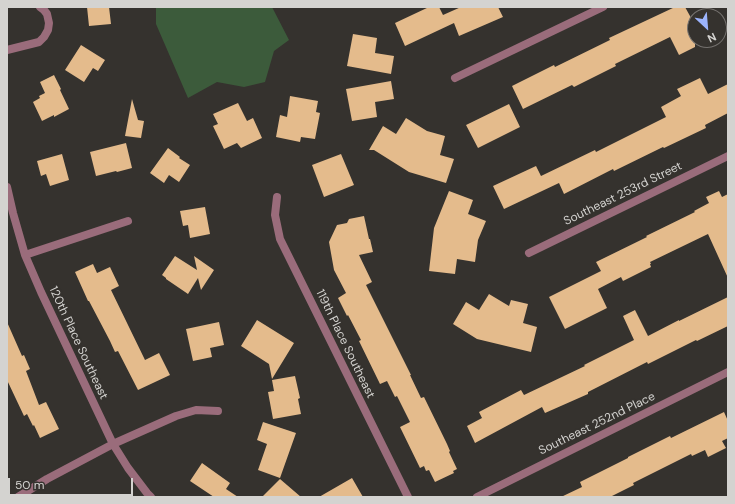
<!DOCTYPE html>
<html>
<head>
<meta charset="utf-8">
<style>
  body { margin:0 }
  #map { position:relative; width:735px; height:504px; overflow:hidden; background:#35322e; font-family:"DM Sans",sans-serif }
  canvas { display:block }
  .frame { position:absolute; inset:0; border:8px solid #d4d3d0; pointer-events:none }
  .north { position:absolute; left:687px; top:8px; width:40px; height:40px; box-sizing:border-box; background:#35322e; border:1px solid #75726f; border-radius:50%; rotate:154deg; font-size:11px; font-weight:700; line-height:16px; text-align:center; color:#d4d3d0 }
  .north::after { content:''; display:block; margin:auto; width:14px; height:18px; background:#9cb4fd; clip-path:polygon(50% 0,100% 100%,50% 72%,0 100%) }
  .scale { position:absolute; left:8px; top:478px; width:125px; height:18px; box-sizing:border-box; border:2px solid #d4d3d0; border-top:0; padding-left:5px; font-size:12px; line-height:14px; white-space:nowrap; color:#d4d3d0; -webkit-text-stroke:3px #35322e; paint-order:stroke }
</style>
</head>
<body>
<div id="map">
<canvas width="735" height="504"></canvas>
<div class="frame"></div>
<div class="north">N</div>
<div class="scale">50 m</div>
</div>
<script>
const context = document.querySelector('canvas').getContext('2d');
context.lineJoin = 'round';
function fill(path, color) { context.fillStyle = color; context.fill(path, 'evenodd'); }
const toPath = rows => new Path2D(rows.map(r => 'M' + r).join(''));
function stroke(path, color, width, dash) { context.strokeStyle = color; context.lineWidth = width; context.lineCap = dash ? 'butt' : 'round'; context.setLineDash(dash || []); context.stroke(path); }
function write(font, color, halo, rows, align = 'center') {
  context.font = font + ' "DM Sans",sans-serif'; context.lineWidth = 4; context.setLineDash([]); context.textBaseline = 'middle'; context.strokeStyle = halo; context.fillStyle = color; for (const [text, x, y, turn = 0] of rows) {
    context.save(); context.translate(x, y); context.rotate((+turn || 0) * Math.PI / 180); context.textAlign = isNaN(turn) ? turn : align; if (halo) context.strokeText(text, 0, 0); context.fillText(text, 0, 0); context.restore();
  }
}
const green = toPath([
  [156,7,272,7,289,40,274,51,265,82,244,87,217,82,188,98,156,24]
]);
const building = toPath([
  [87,7,109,7,111,24,89,26],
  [429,7,439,7,443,15,461,7,498,7,503,17,459,36,454,23,405,46,395,23],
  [675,7,685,7,695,25,695,47,679,55,670,37,615,64,616,66,574,87,572,85,523,109,512,86,554,65,555,67,610,40,609,38],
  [353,34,377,38,375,53,394,56,391,74,347,66],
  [81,45,105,60,98,71,93,68,84,82,65,70],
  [54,75,61,89,60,90,69,109,54,117,54,115,42,121,33,102,40,98,39,96,45,93,40,82],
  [700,78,708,94,728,84,728,113,705,125,706,128,664,148,663,147,614,171,613,169,564,194,559,183,504,209,493,186,536,166,541,176,595,150,596,152,666,117,661,107,681,96,677,89],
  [391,81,394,99,375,102,377,117,352,121,346,89],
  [290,96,318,101,316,112,320,113,315,139,301,137,300,142,276,137,280,115,287,117],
  [132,99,138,120,144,121,141,138,125,136],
  [238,103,247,121,253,118,262,138,241,148,237,143,224,149,213,126,218,124,213,114],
  [509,104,520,127,478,148,466,125],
  [406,118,427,131,445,136,440,155,454,159,446,183,409,172,374,150,369,150,383,126,396,134],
  [126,143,132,168,117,172,116,171,96,176,90,152],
  [168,148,180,157,179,158,190,165,179,182,169,175,164,183,150,173],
  [62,154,69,180,50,186,46,174,41,176,37,161],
  [341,154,354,185,324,197,312,165],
  [449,191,473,200,468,214,486,221,478,240,475,262,457,259,455,274,429,271,434,228],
  [719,191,722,197,728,194,728,278,708,234,650,262,651,264,650,264,651,267,623,281,621,277,598,289,607,308,565,329,549,297,601,271,596,262,647,237,646,236,695,212,694,211,709,203,706,197],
  [205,207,210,234,190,238,188,225,183,226,180,211],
  [364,216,369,239,370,239,373,252,359,255,372,282,366,285,411,375,410,375,421,398,424,397,447,444,450,451,449,452,457,469,453,471,454,473,435,482,429,470,426,471,424,466,420,468,400,427,410,422,397,396,395,397,387,381,380,384,359,341,361,340,348,315,347,316,338,298,346,293,334,270,329,242,337,225,347,223,349,219],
  [175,256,197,270,194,256,214,270,201,290,198,278,188,294,166,279,166,278,162,275],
  [93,264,97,273,110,267,119,286,111,290,145,360,159,353,170,375,138,390,118,351,115,352,110,341,89,301,88,301,75,272],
  [489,294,509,306,511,300,528,304,523,323,537,327,531,352,477,339,453,324,466,302,479,310],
  [728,297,728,326,697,341,696,340,648,364,647,362,588,392,588,394,545,413,542,407,475,443,467,426,482,418,479,412,521,390,524,395,585,366,584,365,634,340,623,316,635,310,648,336,679,320,679,321],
  [257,320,294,343,272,379,269,364,241,346],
  [7,322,22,356,24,355,30,369,26,371,39,405,46,402,59,429,40,438,34,425,33,426,27,414,24,416,7,380],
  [219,322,224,345,210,348,212,357,193,361,186,329],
  [295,376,300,398,298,399,301,414,273,419,268,392,274,391,272,380],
  [724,412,728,421,728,438,722,441,726,448,708,457,705,450,692,456,691,454,633,483,634,485,610,497,561,497,582,487,580,482,628,458,628,457,670,436,671,438],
  [263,422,296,433,280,478,258,470,267,444,257,440],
  [202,463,230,483,226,489,238,497,214,497,190,481],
  [352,478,363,497,319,497],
  [280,479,301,497,262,497]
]);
const minor = toPath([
  [7,50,39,42,44,37,48,30,49,23,47,14,44,10,40,7],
  [455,78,603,7],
  [7,187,13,213,25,255,41,292,113,444,128,468,147,493,151,497],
  [277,197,275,215,280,239,408,497],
  [529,253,728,156],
  [25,255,128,221],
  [18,497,47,479,113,444,176,416,196,410,218,411],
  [477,497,728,372]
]);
const streetNames = [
  ["Southeast 253rd Street",623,194,-26],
  ["120th Place Southeast",78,343,65],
  ["119th Place Southeast",345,344,64],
  ["Southeast 252nd Place",597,424,-26]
];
fill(green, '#3c5b3b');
fill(building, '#e4bb8c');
stroke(minor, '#9a6c7b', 8);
write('12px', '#d4d3d0', '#35322e', streetNames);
</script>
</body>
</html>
